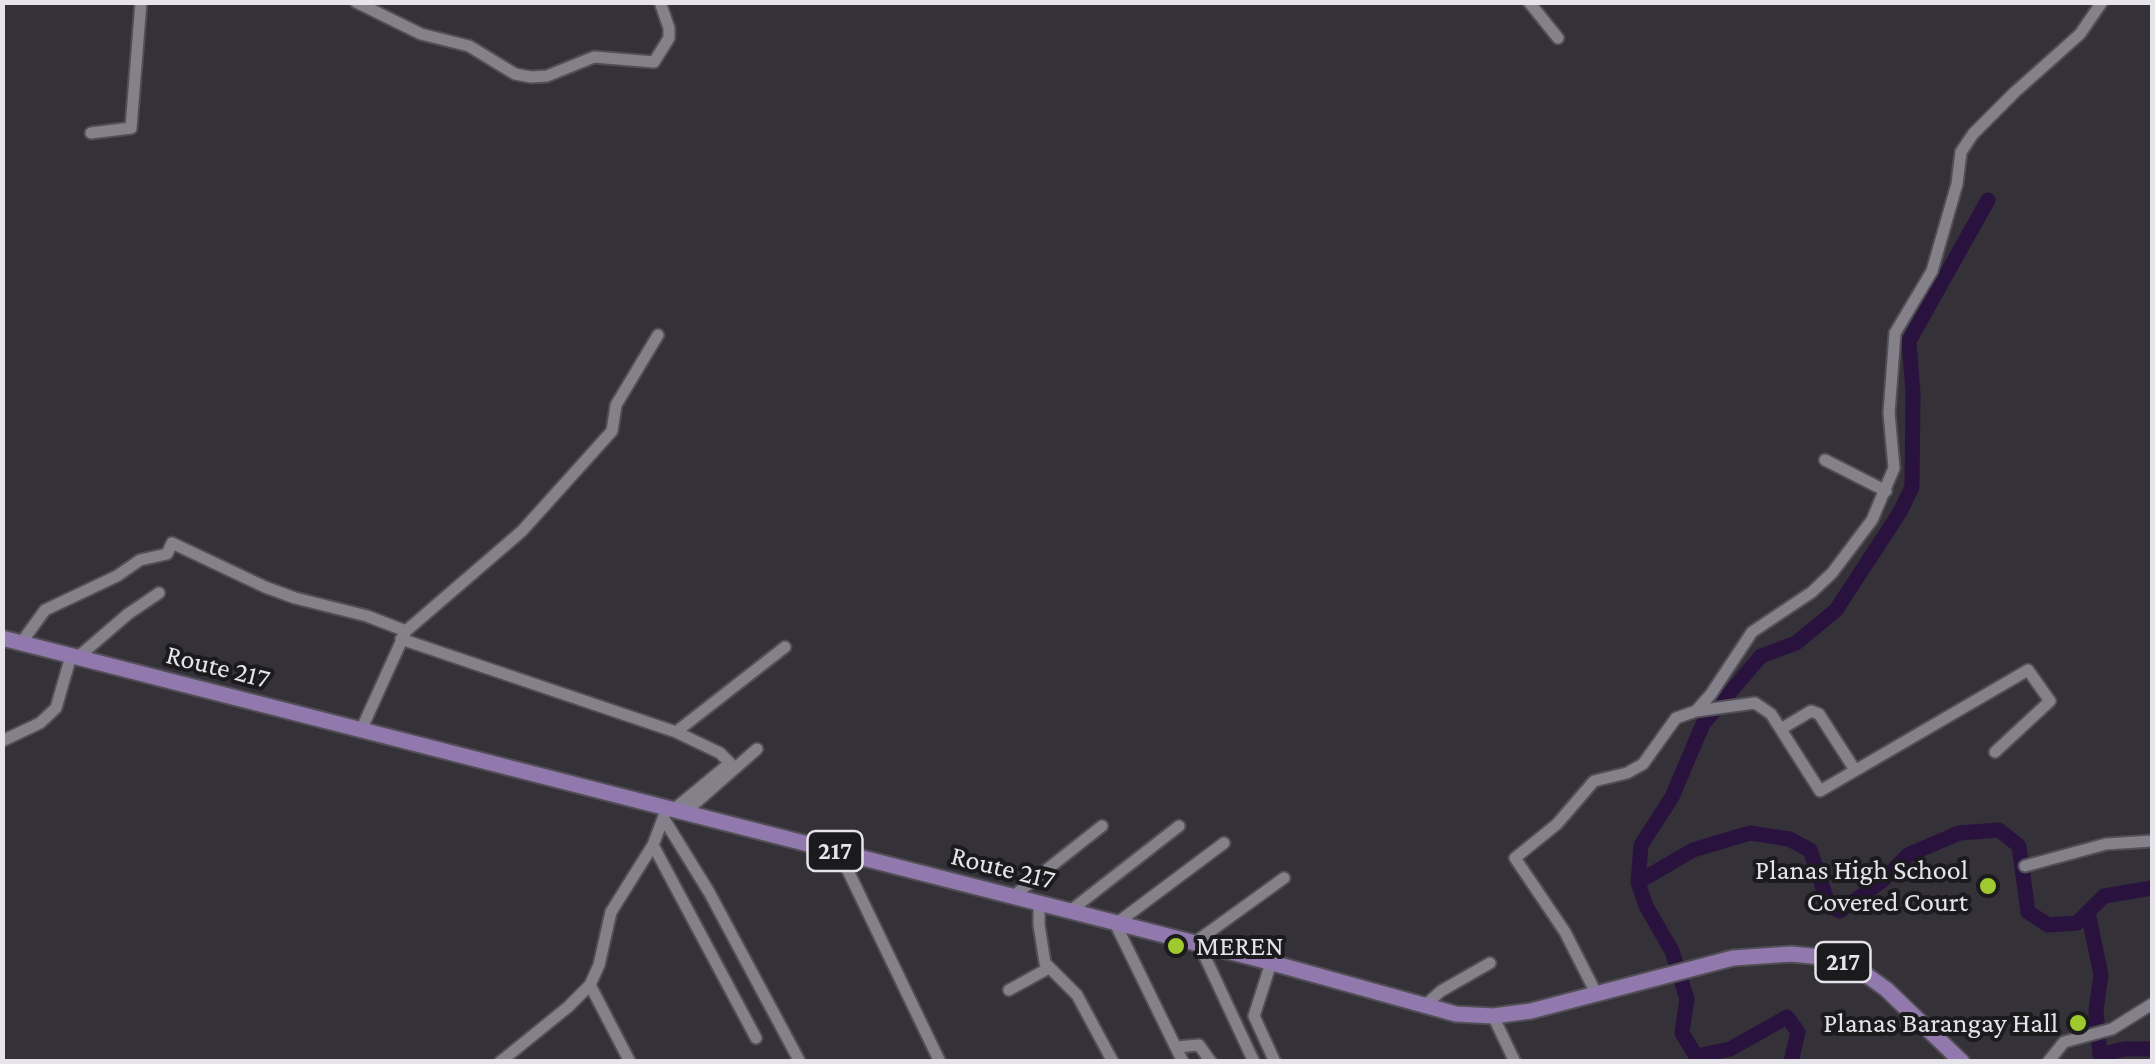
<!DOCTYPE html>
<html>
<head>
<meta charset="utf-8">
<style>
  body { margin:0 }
  #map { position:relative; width:2155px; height:1064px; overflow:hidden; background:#343139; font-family:"Crimson Pro",serif }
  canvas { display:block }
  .frame { position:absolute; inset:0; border:5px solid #e6e4ea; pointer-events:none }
</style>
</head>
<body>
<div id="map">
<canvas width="2155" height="1064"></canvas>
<div class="frame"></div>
</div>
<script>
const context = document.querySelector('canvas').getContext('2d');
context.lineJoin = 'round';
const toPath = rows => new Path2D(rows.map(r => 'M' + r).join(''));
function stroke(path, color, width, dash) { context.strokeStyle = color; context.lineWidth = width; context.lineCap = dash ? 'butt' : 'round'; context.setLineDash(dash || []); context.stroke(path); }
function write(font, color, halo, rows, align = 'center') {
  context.font = font + ' "Crimson Pro",serif'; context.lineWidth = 8; context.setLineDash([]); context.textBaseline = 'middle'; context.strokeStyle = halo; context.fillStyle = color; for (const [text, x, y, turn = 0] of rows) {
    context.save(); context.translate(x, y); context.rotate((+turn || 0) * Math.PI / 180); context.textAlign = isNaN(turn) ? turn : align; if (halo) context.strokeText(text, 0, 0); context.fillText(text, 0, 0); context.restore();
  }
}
const river = toPath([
  [1638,882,1693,850,1750,833,1789,839,1810,850,1829,906,1840,911,1882,881,1908,855,1959,833,1999,830,2019,846,2028,912,2048,925,2077,923,2104,896,2152,888],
  [2088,912,2101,975,2096,1010,2100,1055,2124,1049,2152,1049],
  [1791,1062,1798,1032,1787,1017,1730,1049,1696,1056,1682,1033,1687,999,1672,951,1646,906,1638,882,1641,845,1672,797,1703,724,1761,656,1796,643,1836,610,1900,512,1912,487,1913,393,1909,341,1988,200]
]);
const minor = toPath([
  [356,2,421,34,469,46,515,74,531,77,547,76,594,57,654,62,669,38,669,28,660,2],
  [1529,2,1558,38],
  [91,133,131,128,141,2],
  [1825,460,1886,491],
  [401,639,676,732,720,753,730,763,673,810],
  [21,643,45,610,117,576,140,560,167,554,172,543,265,587,295,598,367,616,406,631],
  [78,657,128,614,159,593],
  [1696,711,1755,703,1771,714,1820,791,2028,670,2050,701,1995,752],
  [362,728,406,631,522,531,612,431,616,405,658,335],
  [1781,729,1811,711,1819,714,1855,770],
  [676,732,785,647],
  [2,741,40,723,56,708,71,656],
  [684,813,757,749],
  [664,819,709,892,800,1062],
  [653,845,756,1038],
  [839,852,940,1062],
  [2025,866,2106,844,2152,841],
  [1012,897,1102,826],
  [1039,903,1039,925,1045,963,1077,995,1113,1062],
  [1070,911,1179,826],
  [1115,923,1183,1062],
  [1117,923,1224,843],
  [1194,943,1284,878],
  [1199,944,1254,1062],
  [1271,963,1254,1016,1275,1062],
  [590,985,630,1062],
  [1009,990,1049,968],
  [1597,995,1565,932,1515,858,1557,824,1594,781,1627,773,1643,764,1676,718,1696,711,1711,694,1752,632,1812,592,1832,573,1872,520,1894,468,1889,413,1895,333,1932,271,1957,184,1961,152,1973,134,2015,92,2080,34,2102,2],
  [1424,1006,1441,991,1490,963],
  [1493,1016,1515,1062],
  [1176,1047,1199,1045,1211,1062],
  [500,1062,568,1007,590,985,599,965,611,912,653,845,667,808],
  [2048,1062,2064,1042,2112,1029,2152,1004]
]);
const major = toPath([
  [2,638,1258,959,1456,1014,1493,1016,1531,1011,1733,958,1791,954,1832,958,1858,969,1886,989,1962,1062]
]);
const markers = [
  [1988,886,10,"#9eca2f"],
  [1176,946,10,"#9eca2f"],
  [2078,1023,10,"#9eca2f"]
];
const shields = [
  [835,851,55],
  [1843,962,55]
];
const shieldNames = [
  ["217",835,851],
  ["217",1843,962]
];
const streetNames = [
  ["Route 217",218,667,14],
  ["Route 217",1003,868,14]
];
const poiNames = [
  ["Planas High School",1968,870],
  ["Covered Court",1968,902],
  ["MEREN",1196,946,"left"],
  ["Planas Barangay Hall",2058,1023]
];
stroke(river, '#29133e', 15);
stroke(minor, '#514e55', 15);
stroke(major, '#514e55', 19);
stroke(minor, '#85818b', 11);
stroke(major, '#9179ad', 15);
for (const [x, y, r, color] of markers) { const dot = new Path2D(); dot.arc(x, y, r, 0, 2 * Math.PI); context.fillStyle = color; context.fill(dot); stroke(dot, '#1b1a1d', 4); }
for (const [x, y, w] of shields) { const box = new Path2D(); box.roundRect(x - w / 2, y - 20, w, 40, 8); context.fillStyle = '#1b1a1d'; context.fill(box); stroke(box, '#e6e4ea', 2.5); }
write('bold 25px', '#e6e4ea', null, shieldNames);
write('28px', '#e6e4ea', '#1b1a1d', streetNames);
write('28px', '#e6e4ea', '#1b1a1d', poiNames, 'right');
</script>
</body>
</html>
